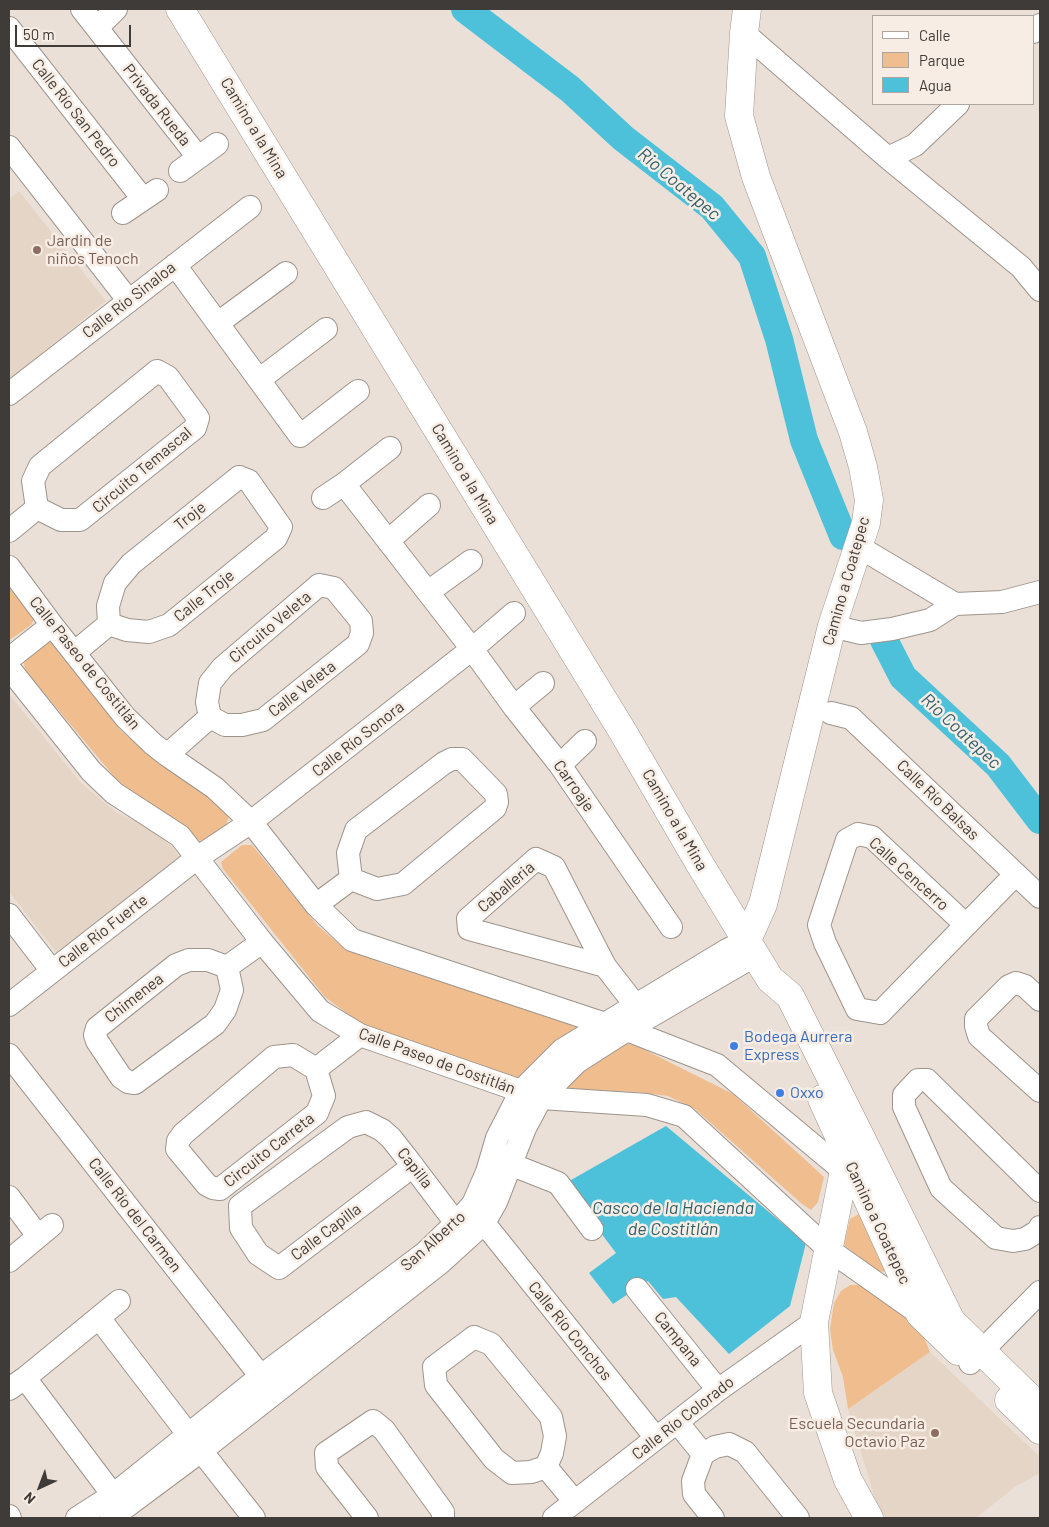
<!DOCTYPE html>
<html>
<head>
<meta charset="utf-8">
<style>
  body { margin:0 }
  #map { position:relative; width:1049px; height:1527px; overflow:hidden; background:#eae0d7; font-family:Barlow,sans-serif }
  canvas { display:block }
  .frame { position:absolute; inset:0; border:10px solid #3f3b38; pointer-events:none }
  .legend { position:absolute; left:872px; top:15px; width:162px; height:90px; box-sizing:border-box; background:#f7ede4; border:1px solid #ada69f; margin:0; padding:6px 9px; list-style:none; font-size:15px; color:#3f3b38 }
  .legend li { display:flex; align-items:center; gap:10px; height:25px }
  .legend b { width:25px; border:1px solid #ada69f }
  .north { position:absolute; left:15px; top:1462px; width:50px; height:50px; -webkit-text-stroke:4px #f7ede4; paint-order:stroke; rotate:223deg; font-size:14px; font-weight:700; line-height:20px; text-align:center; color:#3f3b38 }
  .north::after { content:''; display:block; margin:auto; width:18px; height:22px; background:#3f3b38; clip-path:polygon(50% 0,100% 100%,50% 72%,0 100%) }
  .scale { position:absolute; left:15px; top:25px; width:116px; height:22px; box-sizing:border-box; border:2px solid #3f3b38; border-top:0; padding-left:6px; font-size:15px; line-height:18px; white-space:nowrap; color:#3f3b38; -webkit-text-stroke:4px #f7ede4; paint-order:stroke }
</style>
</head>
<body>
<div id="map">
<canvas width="1049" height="1527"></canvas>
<div class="frame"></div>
<ul class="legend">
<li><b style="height:6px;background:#fff"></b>Calle</li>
<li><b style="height:14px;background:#f0bd8e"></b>Parque</li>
<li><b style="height:14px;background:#4dc0da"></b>Agua</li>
</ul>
<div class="north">N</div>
<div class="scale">50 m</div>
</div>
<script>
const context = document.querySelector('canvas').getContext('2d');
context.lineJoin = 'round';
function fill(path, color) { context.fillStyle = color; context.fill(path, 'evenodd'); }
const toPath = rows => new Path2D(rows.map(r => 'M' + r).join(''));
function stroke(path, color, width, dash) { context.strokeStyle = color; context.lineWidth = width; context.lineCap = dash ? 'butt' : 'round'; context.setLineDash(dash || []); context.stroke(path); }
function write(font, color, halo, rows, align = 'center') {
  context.font = font + ' Barlow,sans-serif'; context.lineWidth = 5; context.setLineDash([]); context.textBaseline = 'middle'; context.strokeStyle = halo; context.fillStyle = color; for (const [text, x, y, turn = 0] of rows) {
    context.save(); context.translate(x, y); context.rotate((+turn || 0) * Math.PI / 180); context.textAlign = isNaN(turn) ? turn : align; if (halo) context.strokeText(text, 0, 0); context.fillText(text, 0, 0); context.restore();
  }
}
const built = toPath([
  [19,191,106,301,9,380,9,199],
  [9,694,81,783,117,813,148,826,172,847,181,859,57,953,9,892],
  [930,1352,1040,1457,1040,1473,1016,1486,976,1518,885,1518,877,1505,848,1409]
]);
const green = toPath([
  [9,581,34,619,31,625,11,639,9,639],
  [49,640,121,731,152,757,198,787,230,814,226,825,212,839,198,841,179,823,138,796,117,780,25,670,24,663,35,649],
  [242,845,252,845,318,926,338,943,381,963,474,992,578,1026,546,1050,519,1080,361,1024,325,997,223,869,221,862],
  [626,1043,637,1046,733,1094,824,1177,818,1202,811,1210,802,1204,695,1109,668,1096,637,1092,587,1090,561,1087],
  [859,1214,888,1272,877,1271,844,1245,850,1219],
  [850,1285,860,1285,902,1313,921,1330,930,1352,848,1409,843,1377,833,1350,830,1329,834,1303,841,1291]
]);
const water = toPath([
  [666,1126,806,1243,790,1306,729,1354,676,1297,663,1299,648,1281,613,1304,589,1273,616,1253,564,1184]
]);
const river = toPath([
  [465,9,570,89,623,138,712,207,752,256,779,339,804,440,843,536],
  [884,640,903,677,998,765,1040,820]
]);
const minor = toPath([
  [82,9,198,157],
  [9,28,143,199],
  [97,28,116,9],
  [1033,32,1040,25],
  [744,33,888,158,915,145,958,104],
  [9,147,129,301],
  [888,158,1021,267,1040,290],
  [180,171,217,144],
  [123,213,157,190],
  [175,265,300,436,358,391],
  [218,323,286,273],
  [157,371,168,377,198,418,195,428,80,520,61,520,37,508,33,481,40,466,157,371],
  [260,379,326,329],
  [9,394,250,207],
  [239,477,249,481,281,527,276,538,169,625,149,632,127,630,109,624,108,606,115,583,131,564,239,477],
  [344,484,472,649,514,707,560,765,671,927],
  [323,498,344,484,390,448],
  [9,531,37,508],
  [388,541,429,505],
  [859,547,955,604,1002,602,1040,592],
  [9,567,52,625,125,717,153,744,167,755,215,788,251,822,316,905,352,940,605,1024,627,1030,717,1065,857,1182],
  [319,585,334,588,361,621,362,633,358,644,263,720,242,725,225,725,210,717,207,702,210,683,223,667,319,585],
  [428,592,471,561],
  [832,626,861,633,892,629,930,620,955,604],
  [74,653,109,624],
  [9,659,52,625],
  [9,668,91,771,114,793,180,836,262,942,320,1011,360,1035,541,1098,647,1105,684,1116,828,1249,920,1314,923,1314],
  [514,707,543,683],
  [831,713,851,718,1040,897],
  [167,755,210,717],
  [452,759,462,759,496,794,497,802,495,808,403,884,377,889,351,879,348,853,356,830,444,763,452,759],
  [560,765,585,741],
  [316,905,351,879],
  [9,915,52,971],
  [966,925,872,837,858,834,847,840,819,925,825,943,857,1009,880,1013,966,925,1016,874],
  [189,960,208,960,227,967,232,990,225,1010,215,1024,135,1083,128,1082,121,1077,97,1041,95,1035,97,1028,176,965,189,960],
  [605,966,469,929,468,919,536,859,554,867,605,966,636,1006],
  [227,967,262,942],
  [1040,1000,1025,986,1016,983,1009,986,976,1019,976,1026,979,1036,1040,1091],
  [9,1005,197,858,251,822,472,649,514,613],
  [9,1055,270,1388],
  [293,1055,316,1069,324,1096,317,1113,220,1189,213,1188,207,1185,177,1149,178,1141,183,1134,274,1057,293,1055],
  [316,1069,360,1035],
  [510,1164,558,1183,592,1229],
  [413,1166,279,1268,258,1254,241,1228,240,1206,348,1127,366,1122,382,1130,391,1138,406,1157,456,1223],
  [1040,1191,927,1080,918,1080,904,1095,904,1107,941,1188,996,1238,1013,1241,1025,1239,1038,1231,1040,1227],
  [9,1197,38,1236],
  [484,1223,656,1438],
  [9,1261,52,1225],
  [637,1289,718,1390],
  [99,1318,188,1434,254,1518],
  [474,1337,491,1344,551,1417,555,1436,552,1453,546,1467,531,1472,512,1473,494,1459,436,1385,434,1367,474,1337],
  [970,1363,1040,1292],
  [25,1378,113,1495],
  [9,1389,25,1378,119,1301],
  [677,1422,703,1454],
  [546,1467,575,1502],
  [9,1516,10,1518],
  [77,1518,113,1495,261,1376,426,1252,456,1223,473,1204,487,1172,497,1138,521,1091,562,1050,727,950,747,940],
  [111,1518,201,1451,440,1263,484,1223,496,1202,525,1128,541,1098,577,1062,627,1030,756,955],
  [367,1518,327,1467,326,1453,373,1421,384,1430,443,1512,443,1518],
  [554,1518,718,1390,814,1322],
  [713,1518,694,1494,693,1481,703,1454,715,1447,729,1444,745,1452,798,1518]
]);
const major = toPath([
  [180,9,623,732,701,866,770,979,790,996,861,1138,951,1321,1040,1408],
  [747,940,763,904,832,626,866,523,869,500,863,467,853,432,756,177,739,116,744,33,747,9],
  [822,1099,920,1314,958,1351],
  [853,1152,844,1171,814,1322,818,1393,848,1480,869,1518],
  [1009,1400,1040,1430]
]);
const markers = [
  [37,250,5,"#8d6e63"],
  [734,1046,5,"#3f7fe0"],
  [780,1093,5,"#3f7fe0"],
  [935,1433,5,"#8d6e63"]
];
const streetNames = [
  ["Privada Rueda",157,105,52],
  ["Calle Río San Pedro",76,113,52],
  ["Camino a la Mina",254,128,59],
  ["Calle Río Sinaloa",129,300,-38],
  ["Circuito Temascal",142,470,-40],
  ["Camino a la Mina",465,474,59],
  ["Troje",190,516,-39],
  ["Camino a Coatepec",846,581,-74],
  ["Calle Troje",204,596,-39],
  ["Circuito Veleta",270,627,-40],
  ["Calle Paseo de Costitlán",85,663,51],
  ["Calle Veleta",302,689,-38],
  ["Calle Río Sonora",358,739,-38],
  ["Carroaje",574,786,55],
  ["Calle Río Balsas",938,800,44],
  ["Camino a la Mina",675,820,60],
  ["Calle Cencerro",909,874,42],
  ["Caballeria",506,887,-40],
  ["Calle Río Fuerte",103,931,-38],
  ["Chimenea",134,998,-38],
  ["Calle Paseo de Costitlán",437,1061,20],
  ["Circuito Carreta",269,1150,-38],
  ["Capilla",415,1168,52],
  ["Calle Río del Carmen",135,1215,52],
  ["Camino a Coatepec",878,1223,65],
  ["Calle Capilla",326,1232,-37],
  ["San Alberto",433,1241,-42],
  ["Calle Río Conchos",570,1331,51],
  ["Campana",678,1339,51],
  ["Calle Río Colorado",683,1418,-38]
];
const educationNames = [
  ["Jardin de",47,241],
  ["niños Tenoch",47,259],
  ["Escuela Secundaria",925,1424,"right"],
  ["Octavio Paz",925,1442,"right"]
];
const shopNames = [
  ["Bodega Aurrera",744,1037],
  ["Express",744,1055],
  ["Oxxo",790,1093]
];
const waterNames = [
  ["Rio Coatepec",679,184,40],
  ["Rio Coatepec",961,731,43],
  ["Casco de la Hacienda",673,1208],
  ["de Costitlán",673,1229]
];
fill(built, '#e5d5c7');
fill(green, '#f0bd8e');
fill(water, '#4dc0da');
stroke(river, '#4dc0da', 28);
stroke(minor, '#9d948c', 24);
stroke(major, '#9d948c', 29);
stroke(minor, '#fff', 22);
stroke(major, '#fff', 28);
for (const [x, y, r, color] of markers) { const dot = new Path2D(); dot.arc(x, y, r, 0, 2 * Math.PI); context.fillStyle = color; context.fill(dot); stroke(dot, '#f7ede4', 2); }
write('16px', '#3f3b38', '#f7ede4', streetNames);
write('16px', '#785e54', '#f7ede4', educationNames, 'left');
write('16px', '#366cbe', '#f7ede4', shopNames, 'left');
write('italic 18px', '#2f5f6b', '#f7ede4', waterNames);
</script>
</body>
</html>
